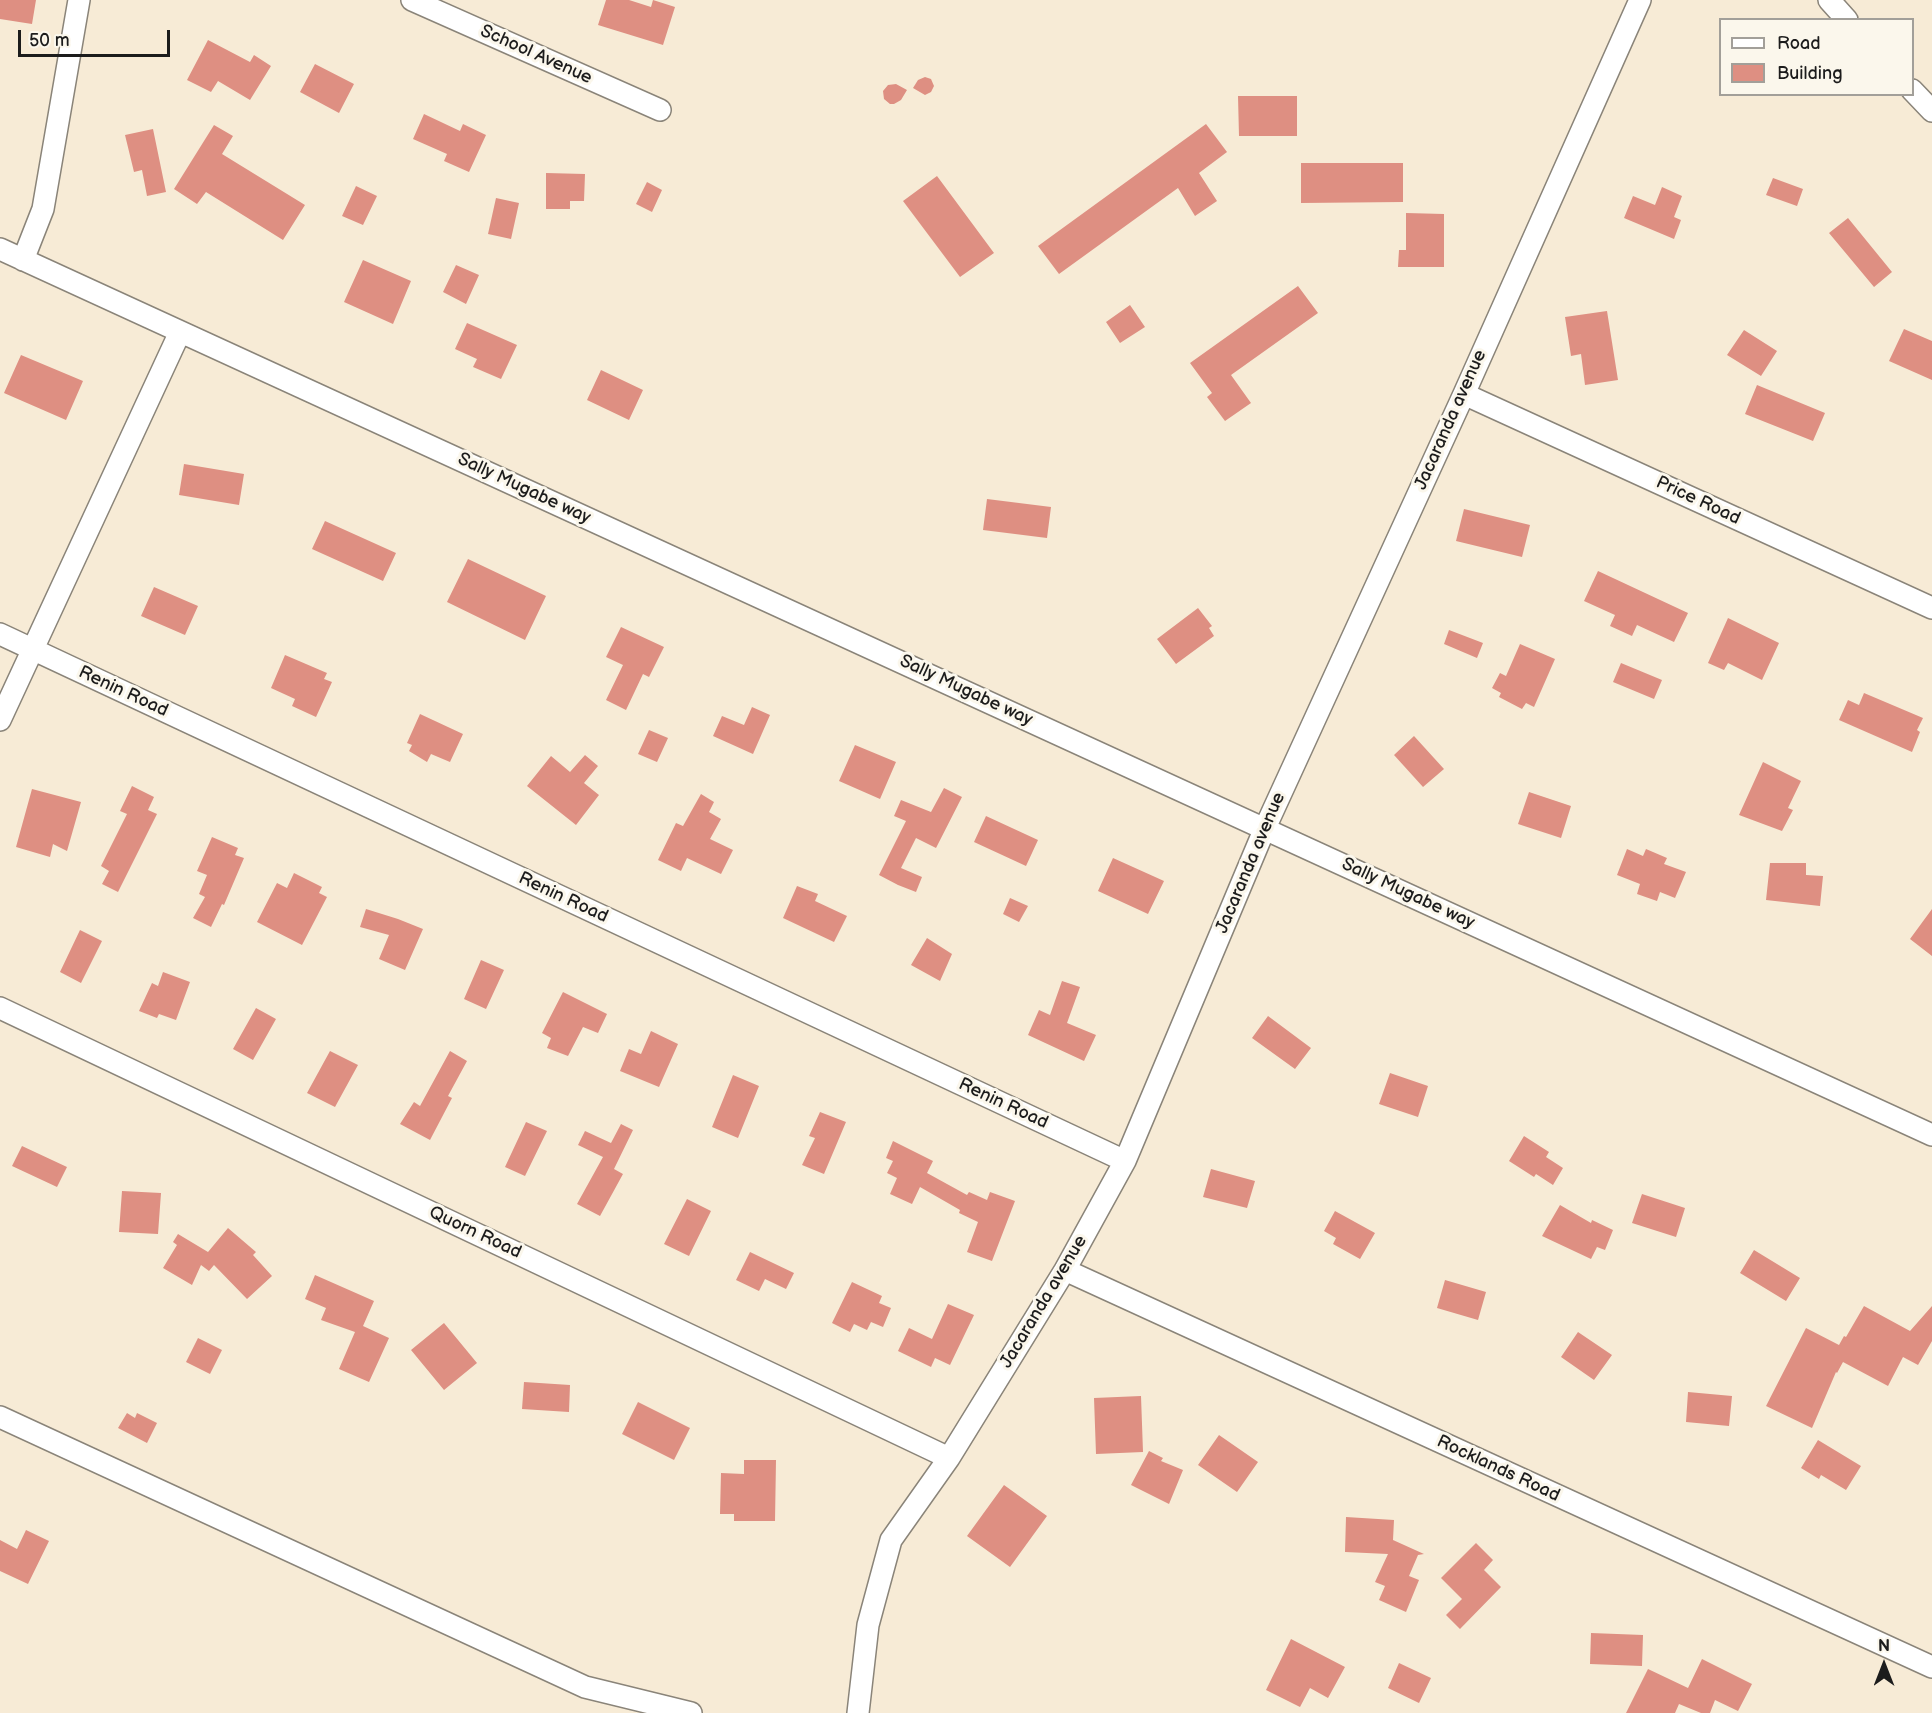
<!DOCTYPE html>
<html>
<head>
<meta charset="utf-8">
<style>
  body { margin:0 }
  #map { position:relative; width:1932px; height:1713px; overflow:hidden; background:#f7ebd6; font-family:"Balsamiq Sans",sans-serif }
  canvas { display:block }
  .legend { position:absolute; left:1719px; top:18px; width:195px; height:78px; box-sizing:border-box; background:#fbf7ec; border:2px solid #a29f99; margin:0; padding:8px 10px; list-style:none; font-size:18px; color:#1c1c1c }
  .legend li { display:flex; align-items:center; gap:12px; height:30px }
  .legend b { width:30px; border:2px solid #a29f99 }
  .north { position:absolute; left:1854px; top:1635px; width:60px; height:60px; -webkit-text-stroke:4px #fbf7ec; paint-order:stroke; rotate:0deg; font-size:16px; font-weight:700; line-height:24px; text-align:center; color:#1c1c1c }
  .north::after { content:''; display:block; margin:auto; width:21px; height:27px; background:#1c1c1c; clip-path:polygon(50% 0,100% 100%,50% 72%,0 100%) }
  .scale { position:absolute; left:18px; top:30px; width:152px; height:27px; box-sizing:border-box; border:3px solid #1c1c1c; border-top:0; padding-left:8px; font-size:18px; line-height:21px; white-space:nowrap; color:#1c1c1c; -webkit-text-stroke:4px #fbf7ec; paint-order:stroke }
</style>
</head>
<body>
<div id="map">
<canvas width="1932" height="1713"></canvas>
<ul class="legend">
<li><b style="height:8px;background:#fff"></b>Road</li>
<li><b style="height:16px;background:#de8f82"></b>Building</li>
</ul>
<div class="north">N</div>
<div class="scale">50 m</div>
</div>
<script>
const context = document.querySelector('canvas').getContext('2d');
context.lineJoin = 'round';
function fill(path, color) { context.fillStyle = color; context.fill(path, 'evenodd'); }
const toPath = rows => new Path2D(rows.map(r => 'M' + r).join(''));
function stroke(path, color, width, dash) { context.strokeStyle = color; context.lineWidth = width; context.lineCap = dash ? 'butt' : 'round'; context.setLineDash(dash || []); context.stroke(path); }
function write(font, color, halo, rows, align = 'center') {
  context.font = font + ' "Balsamiq Sans",sans-serif'; context.lineWidth = 6; context.setLineDash([]); context.textBaseline = 'middle'; context.strokeStyle = halo; context.fillStyle = color; for (const [text, x, y, turn = 0] of rows) {
    context.save(); context.translate(x, y); context.rotate((+turn || 0) * Math.PI / 180); context.textAlign = isNaN(turn) ? turn : align; if (halo) context.strokeText(text, 0, 0); context.fillText(text, 0, 0); context.restore();
  }
}
const building = toPath([
  [0,0,36,0,32,24,0,19],
  [606,0,629,0,651,7,653,0,675,7,663,45,598,25],
  [208,40,250,62,254,55,271,66,250,100,218,81,211,92,187,80],
  [315,64,354,84,339,113,300,92],
  [925,77,931,79,934,86,931,92,925,95,913,88,918,80],
  [896,84,907,90,901,100,894,104,890,104,884,99,883,91,888,85],
  [1238,96,1297,96,1297,136,1239,136],
  [424,114,460,131,463,124,486,135,469,172,444,161,447,154,413,139],
  [1206,124,1227,152,1199,173,1217,201,1195,216,1178,188,1059,274,1038,246],
  [214,125,233,136,222,154,305,205,283,240,206,192,197,204,174,189],
  [153,129,166,192,147,196,142,170,134,172,125,135],
  [1301,163,1403,163,1403,202,1301,203],
  [546,173,585,174,584,201,570,201,570,209,546,209],
  [937,176,994,253,960,277,903,201],
  [1773,178,1803,189,1797,206,1766,195],
  [647,182,662,190,652,212,636,204],
  [356,186,377,196,363,225,342,216],
  [1662,187,1682,196,1674,217,1681,220,1674,239,1624,218,1633,196,1655,205],
  [496,198,519,203,511,239,488,234],
  [1406,213,1444,214,1444,267,1398,267,1399,250,1406,250],
  [1848,218,1892,272,1874,287,1829,233],
  [363,260,411,281,393,324,344,302],
  [456,265,479,275,466,304,443,292],
  [1298,286,1318,313,1231,375,1251,403,1225,421,1207,397,1212,393,1190,363],
  [1130,305,1145,327,1120,343,1106,322],
  [1607,311,1618,380,1585,385,1581,354,1571,356,1565,317],
  [467,323,517,345,501,379,473,367,477,359,455,349],
  [1904,329,1932,341,1932,380,1889,361],
  [1744,330,1777,351,1761,376,1727,355],
  [21,355,83,381,66,420,4,393],
  [601,370,643,390,629,420,587,400],
  [1757,385,1825,413,1813,441,1745,414],
  [184,464,244,474,239,505,179,495],
  [987,499,1051,507,1047,538,983,530],
  [1464,509,1530,525,1522,557,1456,541],
  [325,521,396,553,383,581,312,549],
  [468,559,546,596,525,640,447,602],
  [1598,571,1688,613,1674,642,1637,625,1632,636,1610,626,1615,615,1584,601],
  [154,587,198,606,185,635,141,616],
  [1198,608,1212,626,1209,628,1214,636,1176,664,1157,639],
  [1728,618,1779,643,1762,680,1728,663,1724,670,1708,663],
  [621,627,664,647,649,677,643,674,626,710,606,700,623,665,606,657],
  [1449,630,1483,643,1477,658,1444,644],
  [1520,644,1555,659,1534,707,1526,703,1522,709,1499,697,1501,693,1492,688,1500,673,1506,676],
  [285,655,327,673,324,679,332,682,316,717,292,706,295,699,271,688],
  [1621,663,1662,680,1654,699,1613,682],
  [1864,693,1923,718,1917,730,1920,732,1912,752,1839,720,1848,700,1859,705],
  [752,707,770,715,753,754,713,736,722,716,744,725],
  [420,714,463,734,450,762,431,754,427,762,409,751,412,745,407,743],
  [649,730,668,738,657,762,638,754],
  [1414,736,1444,769,1423,787,1394,755],
  [855,745,896,762,880,799,839,781],
  [585,755,598,766,584,783,599,795,576,825,527,786,551,756,570,772],
  [1763,762,1801,781,1788,808,1793,810,1782,831,1739,815],
  [132,786,154,797,148,810,157,814,118,892,102,884,109,871,101,866,127,814,120,811],
  [944,788,962,797,936,848,916,838,901,868,922,877,916,892,898,885,879,875,906,821,894,816,901,800,931,812],
  [32,789,81,802,67,851,53,844,50,857,16,847],
  [1529,792,1571,806,1561,838,1518,824],
  [701,794,714,802,709,812,721,819,710,839,733,850,721,874,687,858,681,871,658,860,676,823,683,826],
  [986,816,1038,840,1026,866,974,842],
  [212,837,238,848,235,855,244,858,224,905,222,904,211,927,193,918,205,897,199,894,207,875,197,871],
  [1627,849,1643,856,1646,849,1667,858,1664,864,1686,872,1675,898,1660,892,1657,901,1637,894,1640,884,1617,875],
  [1113,858,1164,881,1148,914,1098,891],
  [1770,863,1806,863,1806,875,1823,876,1820,906,1766,900],
  [294,873,322,887,319,893,327,897,302,945,257,922,277,883,287,888],
  [797,886,818,894,815,901,847,916,834,942,783,918],
  [1010,898,1028,906,1019,922,1003,914],
  [366,909,398,919,423,929,405,970,379,959,389,935,360,927],
  [1932,909,1932,956,1910,939],
  [80,930,102,941,81,983,60,972],
  [927,938,952,954,940,981,911,965],
  [481,960,504,970,486,1009,464,999],
  [163,972,190,982,176,1020,159,1014,157,1018,139,1011,152,983,158,986],
  [1062,981,1080,987,1067,1023,1096,1035,1084,1061,1028,1035,1039,1010,1050,1015],
  [563,992,607,1014,598,1033,583,1027,568,1056,547,1048,551,1038,542,1033],
  [256,1008,276,1019,253,1060,233,1049],
  [1268,1016,1311,1048,1295,1069,1252,1038],
  [651,1031,678,1044,659,1087,620,1071,629,1049,641,1054],
  [330,1051,358,1065,335,1107,307,1093],
  [450,1051,467,1061,448,1096,452,1098,430,1140,400,1124,414,1102,420,1106],
  [1390,1073,1428,1086,1418,1117,1379,1104],
  [733,1075,759,1086,738,1138,712,1127],
  [820,1112,846,1122,824,1174,802,1165,815,1138,809,1136],
  [526,1122,547,1131,525,1176,505,1167],
  [621,1124,633,1130,614,1169,623,1174,600,1216,577,1204,603,1157,578,1145,585,1131,611,1143],
  [1524,1136,1549,1152,1546,1157,1563,1168,1553,1185,1536,1174,1534,1177,1509,1161],
  [893,1141,933,1161,927,1173,967,1195,969,1192,987,1200,990,1192,1015,1201,992,1261,967,1252,978,1222,959,1213,960,1210,920,1187,912,1204,890,1194,897,1178,887,1173,893,1161,886,1158],
  [22,1146,67,1167,57,1187,12,1166],
  [1211,1169,1255,1181,1247,1208,1203,1197],
  [122,1191,161,1193,158,1234,119,1232],
  [1642,1194,1685,1208,1676,1237,1632,1223],
  [687,1199,711,1211,689,1256,664,1244],
  [1560,1205,1591,1223,1592,1220,1613,1230,1605,1250,1597,1247,1591,1259,1542,1236],
  [1335,1211,1375,1233,1360,1259,1333,1244,1336,1238,1324,1231],
  [228,1228,256,1252,253,1255,272,1276,247,1299,214,1265,209,1271,201,1265,192,1285,163,1268,177,1245,173,1242,178,1234,208,1252],
  [1754,1250,1800,1278,1786,1301,1740,1273],
  [750,1252,794,1273,786,1289,765,1279,759,1291,736,1280],
  [315,1275,374,1301,363,1326,389,1338,369,1382,339,1369,355,1332,321,1320,326,1308,305,1299],
  [1445,1280,1486,1292,1478,1320,1437,1308],
  [852,1282,882,1296,879,1303,891,1308,883,1327,871,1322,867,1330,854,1324,850,1332,832,1323],
  [948,1304,974,1315,950,1365,935,1358,931,1367,898,1351,909,1328,932,1339],
  [1864,1306,1910,1331,1932,1306,1932,1341,1918,1365,1903,1357,1888,1386,1843,1362,1837,1373,1836,1372,1812,1428,1766,1406,1806,1328,1839,1345,1844,1336,1846,1337],
  [444,1323,477,1363,444,1390,411,1350],
  [1578,1332,1612,1355,1594,1380,1561,1357],
  [198,1338,222,1350,210,1374,186,1362],
  [524,1382,570,1385,569,1412,522,1409],
  [1688,1392,1732,1396,1729,1426,1686,1422],
  [1141,1396,1143,1452,1096,1454,1094,1398],
  [638,1402,690,1428,674,1460,622,1434],
  [127,1413,135,1418,137,1413,157,1423,147,1443,118,1428],
  [1219,1435,1258,1462,1237,1492,1198,1465],
  [1818,1440,1861,1466,1846,1490,1821,1475,1819,1479,1801,1468],
  [1149,1451,1163,1458,1161,1461,1183,1470,1169,1504,1131,1485],
  [744,1460,776,1460,775,1521,734,1521,734,1514,720,1514,721,1473,744,1474],
  [1004,1485,1047,1516,1010,1567,967,1536],
  [1346,1517,1394,1520,1393,1540,1424,1554,1418,1555,1409,1576,1419,1580,1406,1612,1379,1600,1385,1586,1375,1582,1388,1554,1345,1552],
  [26,1530,49,1541,28,1584,0,1571,0,1540,17,1549],
  [1476,1543,1493,1560,1484,1570,1501,1587,1460,1629,1446,1615,1462,1599,1441,1578],
  [1591,1633,1643,1635,1642,1666,1590,1664],
  [1291,1639,1345,1667,1328,1698,1310,1688,1300,1707,1266,1690],
  [1702,1659,1752,1684,1738,1711,1715,1700,1710,1713,1701,1713,1679,1704,1675,1713,1626,1713,1648,1669,1688,1688],
  [1399,1663,1431,1678,1419,1703,1388,1688]
]);
const minor = toPath([
  [412,0,660,110],
  [1829,0,1847,20],
  [1912,90,1932,111],
  [0,249,1932,1135],
  [23,260,43,209,79,0],
  [1464,394,1932,608],
  [0,634,1125,1161],
  [0,720,180,332],
  [0,1008,949,1458],
  [1065,1270,1932,1667],
  [0,1417,585,1687,691,1713],
  [858,1713,868,1625,891,1540,949,1458,1065,1270,1125,1161,1265,828,1464,394,1640,0]
]);
const streetNames = [
  ["School Avenue",536,55,24],
  ["Jacaranda avenue",1451,420,-66],
  ["Sally Mugabe way",524,489,25],
  ["Price Road",1698,501,25],
  ["Sally Mugabe way",966,691,25],
  ["Renin Road",123,692,25],
  ["Jacaranda avenue",1251,863,-67],
  ["Sally Mugabe way",1408,894,25],
  ["Renin Road",563,898,25],
  ["Renin Road",1003,1104,25],
  ["Quorn Road",475,1233,25],
  ["Jacaranda avenue",1044,1302,-59],
  ["Rocklands Road",1498,1469,25]
];
fill(building, '#de8f82');
stroke(minor, '#8a8479', 24);
stroke(minor, '#fff', 21);
write('18px', '#1c1c1c', '#fbf7ec', streetNames);
</script>
</body>
</html>
